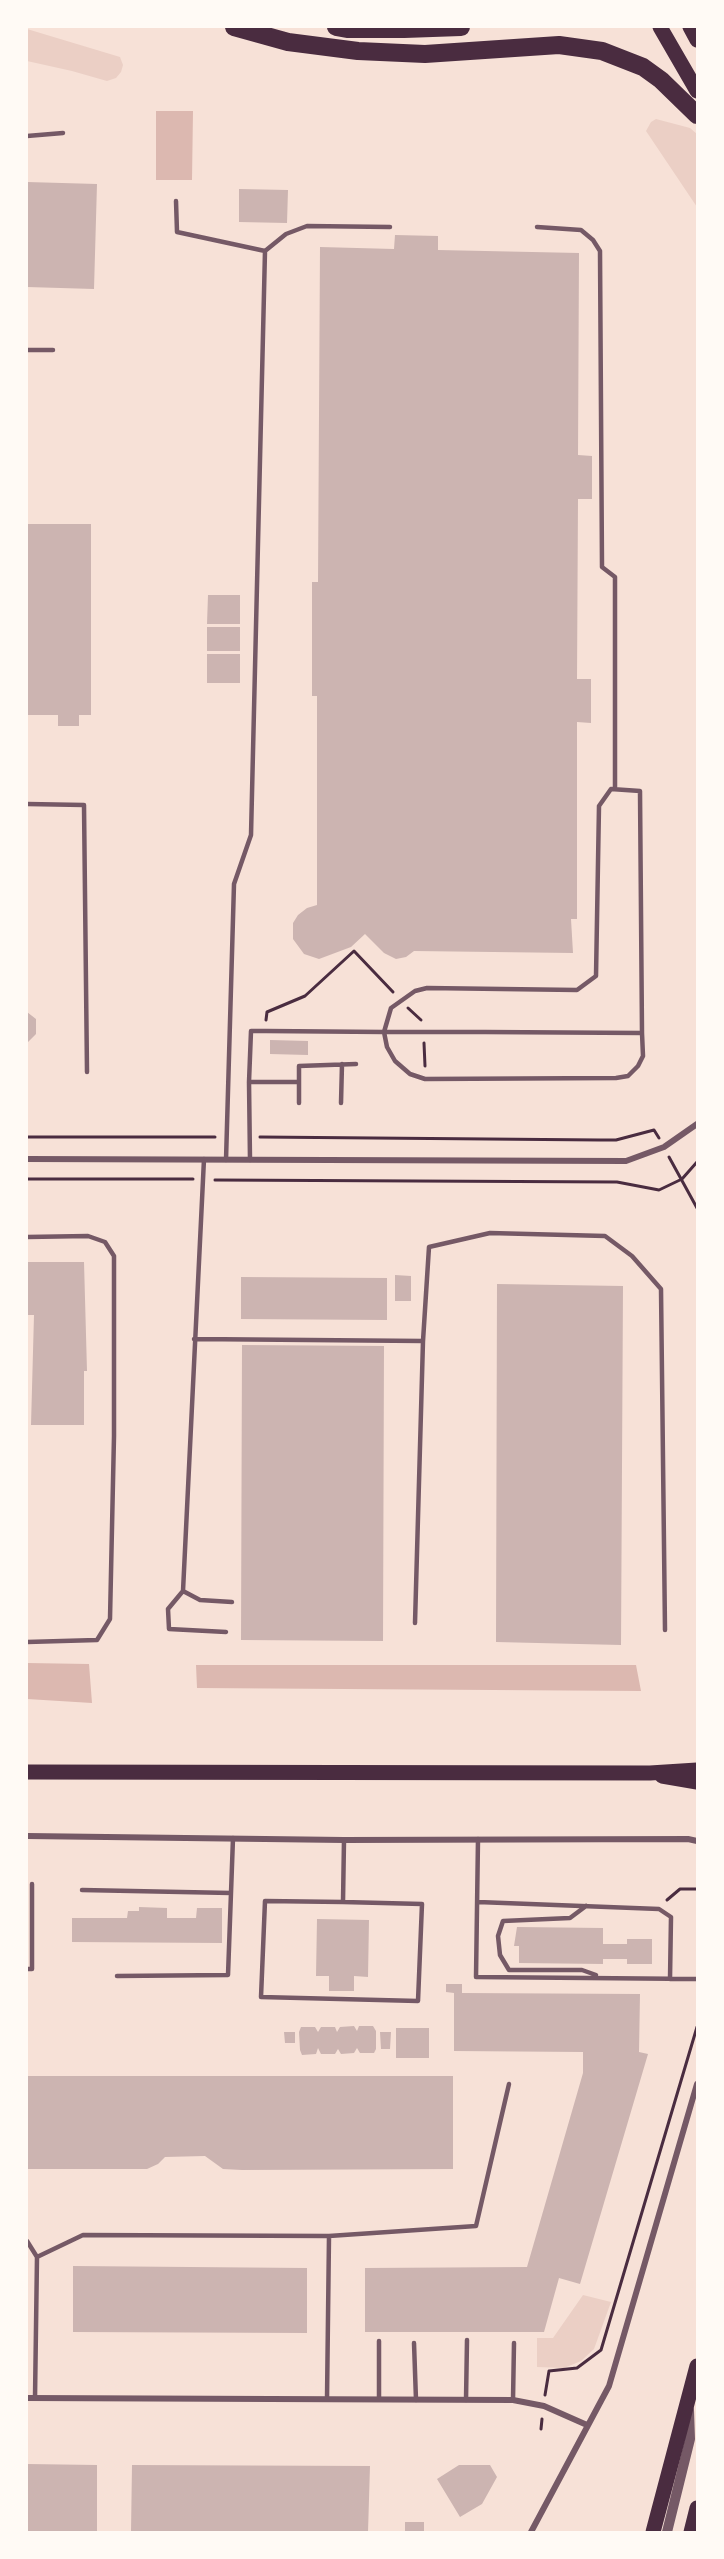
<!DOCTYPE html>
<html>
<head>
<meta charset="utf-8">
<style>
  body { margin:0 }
  #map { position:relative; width:724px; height:2559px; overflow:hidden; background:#f7e1d7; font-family:"Archivo Narrow",sans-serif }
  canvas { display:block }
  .frame { position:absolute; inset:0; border:28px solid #fffaf5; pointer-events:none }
</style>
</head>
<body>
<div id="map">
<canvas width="724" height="2559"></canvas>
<div class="frame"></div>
</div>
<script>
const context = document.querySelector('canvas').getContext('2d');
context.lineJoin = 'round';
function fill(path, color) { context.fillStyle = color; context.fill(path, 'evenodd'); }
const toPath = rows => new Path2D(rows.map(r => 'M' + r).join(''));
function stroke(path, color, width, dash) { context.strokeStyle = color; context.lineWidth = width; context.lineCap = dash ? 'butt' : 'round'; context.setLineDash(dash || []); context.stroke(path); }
const green = toPath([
  [27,29,120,57,123,65,121,72,116,78,107,81,72,71,27,61],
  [656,119,690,128,697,134,697,207,646,131,651,122],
  [583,2295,611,2302,594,2349,581,2361,564,2368,537,2367,537,2338,553,2338]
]);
const water = toPath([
  [156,111,193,111,192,180,156,180],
  [27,1663,89,1664,92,1703,27,1699],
  [196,1665,636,1665,641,1691,197,1688]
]);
const building = toPath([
  [27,182,97,184,94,289,27,287],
  [239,189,288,190,287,223,239,222],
  [395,235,438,236,438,250,579,253,578,455,592,456,592,499,578,499,577,679,591,679,591,723,577,722,577,919,571,919,573,953,414,951,406,957,396,959,384,953,365,934,351,947,319,959,304,954,293,939,293,923,298,915,307,908,317,905,317,696,312,696,312,582,318,582,320,247,394,249],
  [27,524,91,524,91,715,79,715,79,726,58,726,58,715,27,715],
  [208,595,240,595,240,624,207,624],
  [207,627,240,627,240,651,207,651],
  [207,654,240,654,240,683,207,683],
  [27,1012,36,1019,36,1034,27,1043],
  [270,1040,308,1041,308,1055,270,1054],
  [27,1262,84,1262,87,1371,84,1371,84,1425,31,1425,34,1315,27,1315],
  [395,1275,411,1276,411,1301,395,1301],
  [241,1277,387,1278,387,1320,241,1319],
  [497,1284,623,1286,621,1645,496,1642],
  [242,1345,384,1346,383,1641,241,1640],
  [139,1907,167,1908,167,1918,196,1918,197,1908,222,1908,222,1943,72,1942,72,1918,127,1918,128,1911,139,1911],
  [317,1919,369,1920,368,1977,354,1976,354,1991,329,1991,329,1976,316,1976],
  [517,1927,603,1928,603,1944,627,1944,627,1939,652,1939,652,1964,627,1964,627,1959,603,1959,603,1964,519,1963,519,1946,514,1946],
  [446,1984,462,1984,462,1993,640,1994,639,2052,648,2054,580,2284,559,2278,544,2332,365,2332,365,2268,527,2267,583,2073,583,2052,454,2051,454,1993,446,1992],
  [354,2026,357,2031,359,2026,373,2026,376,2031,376,2049,374,2053,360,2053,357,2048,354,2053,341,2054,338,2049,335,2054,321,2054,318,2048,316,2054,302,2055,300,2050,299,2032,301,2027,315,2027,318,2032,321,2027,335,2027,337,2032,340,2027],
  [396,2028,429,2028,429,2058,396,2058],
  [284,2032,295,2032,295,2043,285,2043],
  [380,2032,391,2032,390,2049,381,2049],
  [27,2076,453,2076,453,2169,242,2170,223,2169,205,2156,165,2157,158,2164,147,2169,27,2169],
  [73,2266,307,2268,307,2333,73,2332],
  [27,2464,97,2465,97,2532,27,2532],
  [132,2465,370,2466,368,2532,131,2532],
  [459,2465,490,2465,497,2477,482,2504,460,2517,437,2479],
  [405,2522,424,2522,424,2532,405,2532]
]);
const path = toPath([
  [408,1008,421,1020],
  [266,1020,267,1012,305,996,354,951,393,992],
  [424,1043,425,1066],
  [27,1137,215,1137],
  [260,1137,600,1140,616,1140,654,1130,659,1138],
  [669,1157,697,1208],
  [27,1179,193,1179],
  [215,1180,617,1182,659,1190,682,1179,697,1162],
  [667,1900,680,1889,697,1889],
  [545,2395,549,2371,577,2368,601,2350,697,2027],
  [541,2429,542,2419]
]);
const service = toPath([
  [27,136,63,133],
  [176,201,177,232,265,251],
  [537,227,581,230,593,240,600,251,602,567,615,577,615,789],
  [27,350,53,350],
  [27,804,84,805,87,1072],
  [249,1082,251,1031,266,1031,384,1032,485,1032,642,1033,640,791,611,789,599,806,596,976,577,990,427,988,415,991,391,1008,384,1032,387,1047,395,1061,410,1074,425,1079,616,1078,628,1076,638,1066,643,1056,642,1033],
  [299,1082,299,1103],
  [341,1103,342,1064],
  [204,1159,183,1591,168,1609,169,1629,226,1632],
  [226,1160,234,884,251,835,265,251,286,234,307,226,390,227],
  [250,1160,249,1082,299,1082,299,1066,356,1064],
  [27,1237,88,1236,105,1242,114,1256,114,1436,110,1619,97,1640,27,1642],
  [194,1339,423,1341],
  [183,1591,200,1600,232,1602],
  [415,1623,423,1341,429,1247,490,1233,605,1236,632,1256,661,1289,665,1630],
  [478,1839,476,1977,697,1979],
  [82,1890,231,1893],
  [343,1902,422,1904,418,2001,261,1997,265,1901,343,1902,344,1840],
  [478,1902,659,1909,671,1917,670,1979],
  [586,1906,570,1918,503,1921,498,1936,500,1955,509,1970,582,1970,596,1975],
  [27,1969,32,1969,32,1884],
  [117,1976,228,1975,233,1838],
  [27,2241,37,2257,35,2398],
  [37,2257,83,2235,329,2236,476,2226,509,2084],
  [414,2343,416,2400],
  [327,2399,329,2236],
  [379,2399,379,2341],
  [466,2400,467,2340],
  [513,2400,514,2343]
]);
const minor = toPath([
  [27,1159,626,1161,664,1147,697,1124],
  [27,1836,344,1840,688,1839,697,1841],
  [27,2398,513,2400,544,2406,587,2425],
  [531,2532,609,2386,697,2084]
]);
const tertiary = toPath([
  [667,2532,690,2439,689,2410]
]);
const primary = toPath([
  [660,27,697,91],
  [690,27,697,40],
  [27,1772,650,1773,697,1770],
  [662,1776,697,1782],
  [653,2532,697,2366],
  [691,2532,697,2508]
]);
const motorway = toPath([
  [234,27,288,42,358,51,425,54,559,45,602,51,643,67,661,80,697,115],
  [336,27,347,29,404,29,461,27]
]);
fill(green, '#ebcfc5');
fill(water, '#dcb8b0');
fill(building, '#ccb4b1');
stroke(path, '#4a2c40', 3);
stroke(service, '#755966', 4.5);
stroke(minor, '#755966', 6);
stroke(tertiary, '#755966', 10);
stroke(primary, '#4a2c40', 15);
stroke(motorway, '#4a2c40', 18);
</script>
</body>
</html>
